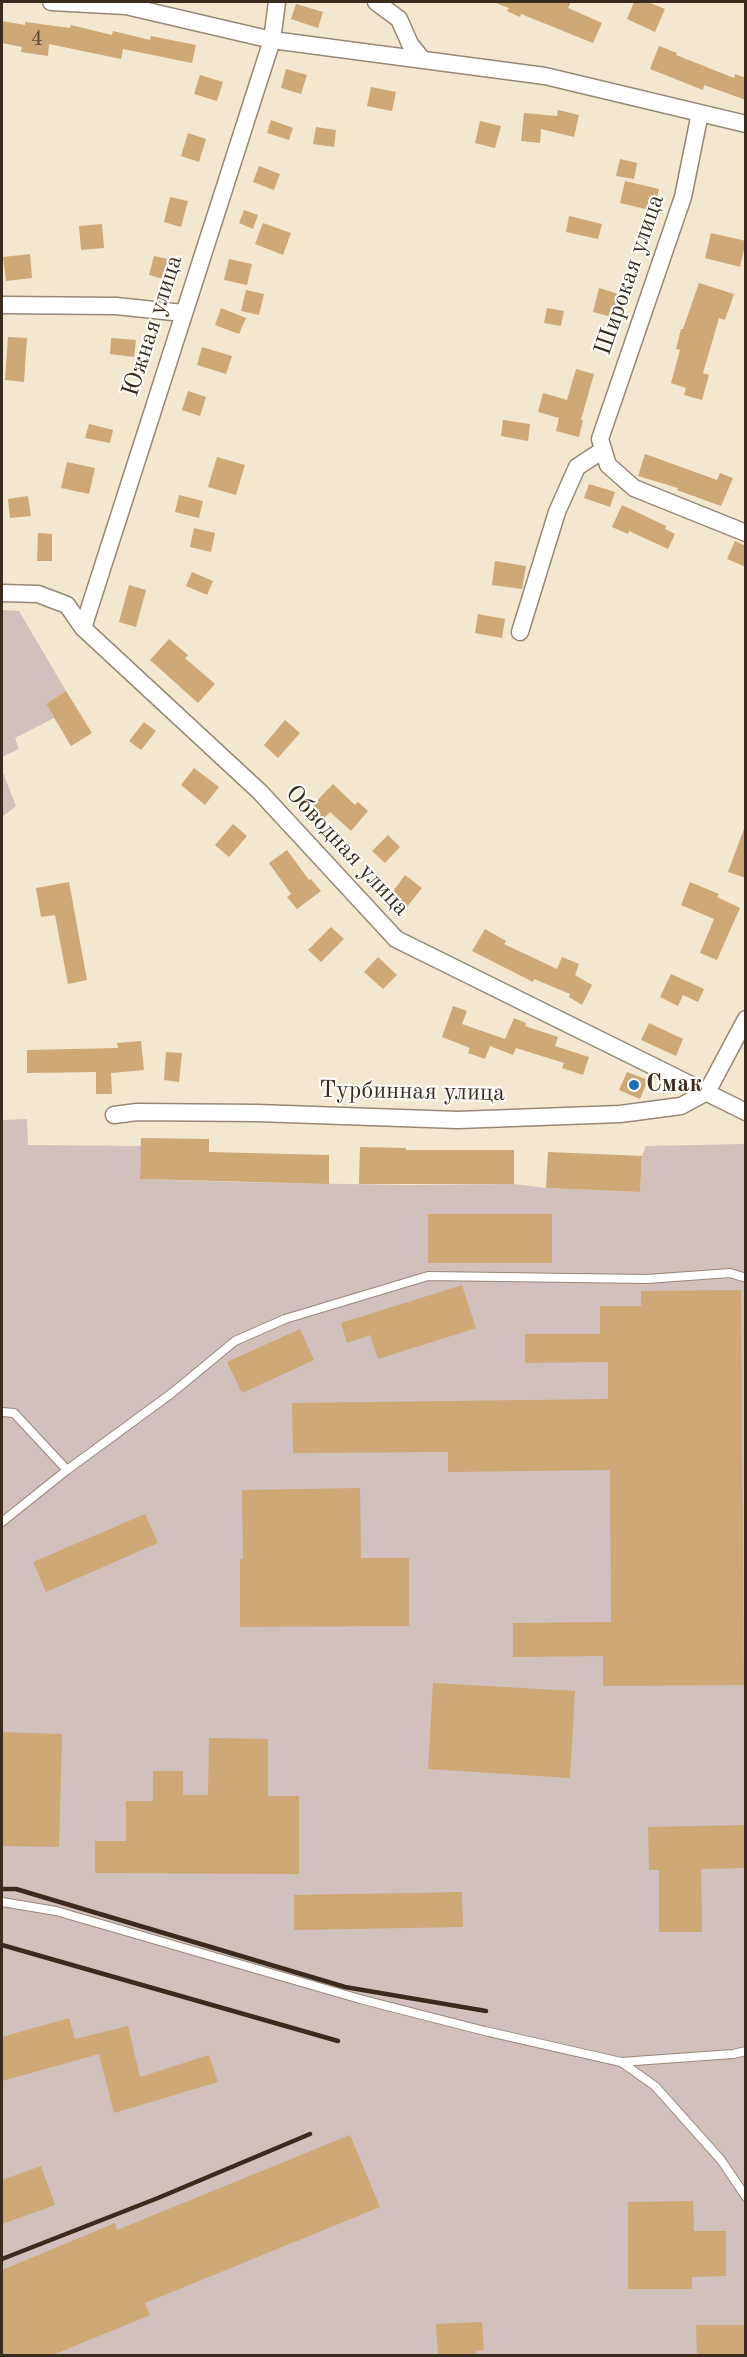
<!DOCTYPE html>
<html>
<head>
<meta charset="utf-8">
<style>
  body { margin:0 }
  #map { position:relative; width:747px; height:2357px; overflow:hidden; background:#f3e7cf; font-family:"Old Standard TT",serif }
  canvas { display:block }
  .frame { position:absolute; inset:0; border:3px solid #3b2a1e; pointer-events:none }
</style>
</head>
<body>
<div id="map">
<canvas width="747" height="2357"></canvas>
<div class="frame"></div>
</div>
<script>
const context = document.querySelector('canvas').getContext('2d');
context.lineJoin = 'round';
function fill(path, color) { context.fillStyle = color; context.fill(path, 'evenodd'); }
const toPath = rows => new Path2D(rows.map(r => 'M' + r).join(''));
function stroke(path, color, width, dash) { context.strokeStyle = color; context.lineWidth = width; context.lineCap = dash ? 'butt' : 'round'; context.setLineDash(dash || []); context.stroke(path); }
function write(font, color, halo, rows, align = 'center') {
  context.font = font + ' "Old Standard TT",serif'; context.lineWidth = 4.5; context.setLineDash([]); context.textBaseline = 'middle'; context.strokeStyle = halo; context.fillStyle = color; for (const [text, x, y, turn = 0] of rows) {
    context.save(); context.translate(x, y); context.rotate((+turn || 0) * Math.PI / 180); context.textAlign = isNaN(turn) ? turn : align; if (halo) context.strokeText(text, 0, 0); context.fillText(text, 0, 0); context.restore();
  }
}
const industrial = toPath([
  [2,610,19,611,66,691,46,704,54,718,15,738,19,749,2,757],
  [2,770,16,806,2,817],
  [27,1119,28,1145,141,1146,140,1179,233,1182,405,1185,514,1184,546,1188,640,1192,642,1156,646,1146,745,1144,745,2355,2,2355,2,1120]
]);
const building = toPath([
  [493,2,571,2,568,8,602,23,593,43,521,14,520,17,507,11,509,8],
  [634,2,648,2,665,9,655,32,627,19],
  [296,4,323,12,318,28,291,19],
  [2,21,25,25,25,22,70,28,71,25,112,35,113,31,150,40,151,36,196,45,192,63,123,49,121,59,49,44,48,56,21,52,22,47,2,43],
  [659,46,677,53,676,55,734,78,735,74,746,78,746,100,704,85,703,90,650,69],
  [286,69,307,75,301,94,281,88],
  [200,75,223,82,217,101,194,94],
  [371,87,396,92,392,111,367,106],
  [558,110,579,115,574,137,541,129,540,143,521,141,524,113,557,116],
  [271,120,293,128,289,140,267,133],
  [480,121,501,126,495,148,475,143],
  [316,127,336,130,334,147,313,144],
  [188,133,206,139,199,162,181,156],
  [620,159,637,163,634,179,616,176],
  [259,166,280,174,274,190,253,182],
  [625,181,659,189,654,211,620,203],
  [170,197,188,201,181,227,164,222],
  [244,210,258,215,253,229,239,223],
  [569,216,602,224,598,239,566,232],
  [263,223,291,233,283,255,255,244],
  [102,224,104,248,81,250,79,226],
  [711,233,746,241,740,267,705,258],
  [30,254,32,278,6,281,3,257],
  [154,256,168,259,163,279,149,275],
  [229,259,252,264,247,285,224,280],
  [699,283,734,294,725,320,719,318,703,373,709,375,702,400,684,395,686,388,671,383,680,350,676,349,681,329,683,329],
  [599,288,622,295,616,318,593,312],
  [246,290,264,294,259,315,241,311],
  [221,308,246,318,239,334,215,325],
  [547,308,564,311,561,326,544,323],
  [8,337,27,338,24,382,5,380],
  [111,338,136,340,134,357,110,354],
  [202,347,232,356,226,374,197,365],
  [576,369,594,374,581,420,583,420,579,437,556,431,559,418,538,412,543,393,567,400],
  [188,391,206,397,200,416,182,410],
  [503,420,530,424,528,441,501,436],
  [89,424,113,430,110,443,85,438],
  [645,454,717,480,720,473,733,478,721,506,677,490,678,488,638,476],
  [217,457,245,465,236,495,208,487],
  [67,462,95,468,89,494,61,488],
  [589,484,615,492,610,507,584,498],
  [179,495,203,501,199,518,175,512],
  [28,496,31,516,10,518,8,499],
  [622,505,666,526,665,529,675,534,668,549,629,531,628,534,612,527],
  [194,528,215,533,211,552,190,547],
  [38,533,52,534,52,561,37,561],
  [735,541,746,546,746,567,727,559],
  [495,561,526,566,522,589,492,585],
  [192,572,213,581,207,595,186,586],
  [129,585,146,590,136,627,119,622],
  [478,614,505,619,502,638,475,633],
  [169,639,188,655,185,658,215,684,198,703,150,660],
  [66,691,92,733,71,746,46,704],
  [285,720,300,733,278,758,264,745],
  [144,722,156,731,141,750,129,741],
  [194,768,219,787,205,805,181,785],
  [333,784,355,805,358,802,368,811,351,831,330,812,321,821,309,809],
  [233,824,247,836,229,857,215,845],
  [744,829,746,829,746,878,728,872],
  [388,835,400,847,385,863,372,851],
  [287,850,309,880,311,879,321,891,297,909,287,897,291,894,269,863],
  [405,875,422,888,402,913,386,901],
  [69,882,87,980,68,984,55,915,41,917,36,888],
  [690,882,719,894,717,897,740,908,717,960,700,953,714,919,681,905],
  [331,927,344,939,321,962,308,950],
  [485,929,506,941,504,944,557,969,562,957,579,964,575,975,592,985,582,1005,569,997,570,994,534,979,533,982,472,951],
  [378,957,397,975,383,989,364,972],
  [671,974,704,989,698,1002,683,995,678,1006,660,997],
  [453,1006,467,1011,462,1024,505,1039,514,1018,526,1023,525,1026,558,1037,555,1046,589,1057,583,1075,562,1068,564,1063,516,1048,513,1055,490,1046,485,1059,468,1053,470,1048,442,1037],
  [649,1023,683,1039,676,1056,641,1040],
  [141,1041,144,1070,111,1073,112,1094,96,1094,96,1072,27,1073,27,1050,118,1048,117,1043],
  [166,1052,182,1053,179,1082,164,1080],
  [627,1072,648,1080,640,1099,619,1090],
  [141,1138,209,1139,209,1152,329,1155,329,1184,140,1179],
  [360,1147,406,1148,406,1150,514,1150,514,1184,359,1184],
  [548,1152,642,1156,640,1192,546,1188],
  [428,1214,552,1214,552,1263,428,1263],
  [462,1285,476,1328,378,1359,370,1335,347,1343,341,1323],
  [741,1290,744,1685,603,1686,603,1656,513,1657,513,1623,611,1622,610,1470,448,1472,448,1452,293,1453,292,1403,608,1399,608,1362,525,1363,525,1334,600,1334,600,1306,641,1306,641,1291],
  [300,1329,314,1360,242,1393,227,1362],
  [360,1488,361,1558,409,1558,409,1626,240,1627,240,1559,243,1559,242,1490],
  [145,1514,158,1543,46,1592,33,1562],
  [433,1683,575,1691,570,1778,428,1769],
  [2,1732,62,1734,59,1847,2,1846],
  [209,1738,268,1739,268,1796,299,1796,299,1874,95,1873,95,1841,126,1841,126,1801,153,1801,153,1771,183,1771,183,1795,208,1795],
  [746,1825,746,1868,701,1869,702,1932,659,1932,659,1870,649,1870,648,1827],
  [462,1892,463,1927,294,1930,294,1895],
  [69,2018,75,2039,128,2026,140,2077,209,2055,218,2082,114,2113,99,2054,2,2081,2,2037],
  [350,2135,380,2207,145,2303,150,2315,53,2355,2,2355,2,2270,115,2223,117,2230],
  [41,2166,55,2205,2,2224,2,2180],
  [693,2201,694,2231,726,2231,726,2276,692,2277,692,2289,628,2289,628,2202],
  [482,2322,484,2350,476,2351,476,2355,438,2355,436,2324],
  [696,2325,746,2325,746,2355,697,2355]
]);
const service = toPath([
  [2,1412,14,1413,67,1470],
  [2,1522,67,1470,172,1393,235,1341,285,1319,428,1276,647,1279,730,1273,746,1278],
  [2,1902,56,1911,360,1999,485,2031,621,2062,655,2086,721,2160,746,2197],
  [621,2062,733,2054,746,2051]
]);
const minor = toPath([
  [51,2,126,6,272,40,545,76,746,124],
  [376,2,399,19,410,44,422,59],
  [700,113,683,197,600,439,608,465,634,488,746,533],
  [2,305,116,306,183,313],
  [2,593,38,594,67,605,83,628,260,792,396,939,746,1112],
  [83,628,272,40,277,2],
  [520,632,557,512,577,467,603,450],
  [707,1092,746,1019],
  [114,1115,137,1112,257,1113,458,1120,620,1114,681,1106,707,1092]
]);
const rail = toPath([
  [2,1889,16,1889,345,1987,486,2011],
  [2,1945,338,2041],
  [2,2259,158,2198,310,2134]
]);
const markers = [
  [634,1085,6,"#1f6fb2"]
];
const numberNames = [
  ["4",37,39]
];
const streetNames = [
  ["Широкая улица",630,275,-71],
  ["Южная улица",153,326,-72],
  ["Обводная улица",347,851,47],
  ["Турбинная улица",412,1092,1]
];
const poiNames = [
  ["Смак",646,1085]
];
fill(industrial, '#d1c0bc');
fill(building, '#cea877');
stroke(service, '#978876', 10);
stroke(minor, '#978876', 19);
stroke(service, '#fff', 8);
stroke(minor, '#fff', 16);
stroke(rail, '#3b2a1e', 4.5);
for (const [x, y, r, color] of markers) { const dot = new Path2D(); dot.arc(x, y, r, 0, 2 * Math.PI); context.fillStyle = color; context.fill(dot); stroke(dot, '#fdfcf7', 2); }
write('21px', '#604a34', null, numberNames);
write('24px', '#3b2a1e', '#fdfcf7', streetNames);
write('bold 24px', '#3b2a1e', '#fdfcf7', poiNames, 'left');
</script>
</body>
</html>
